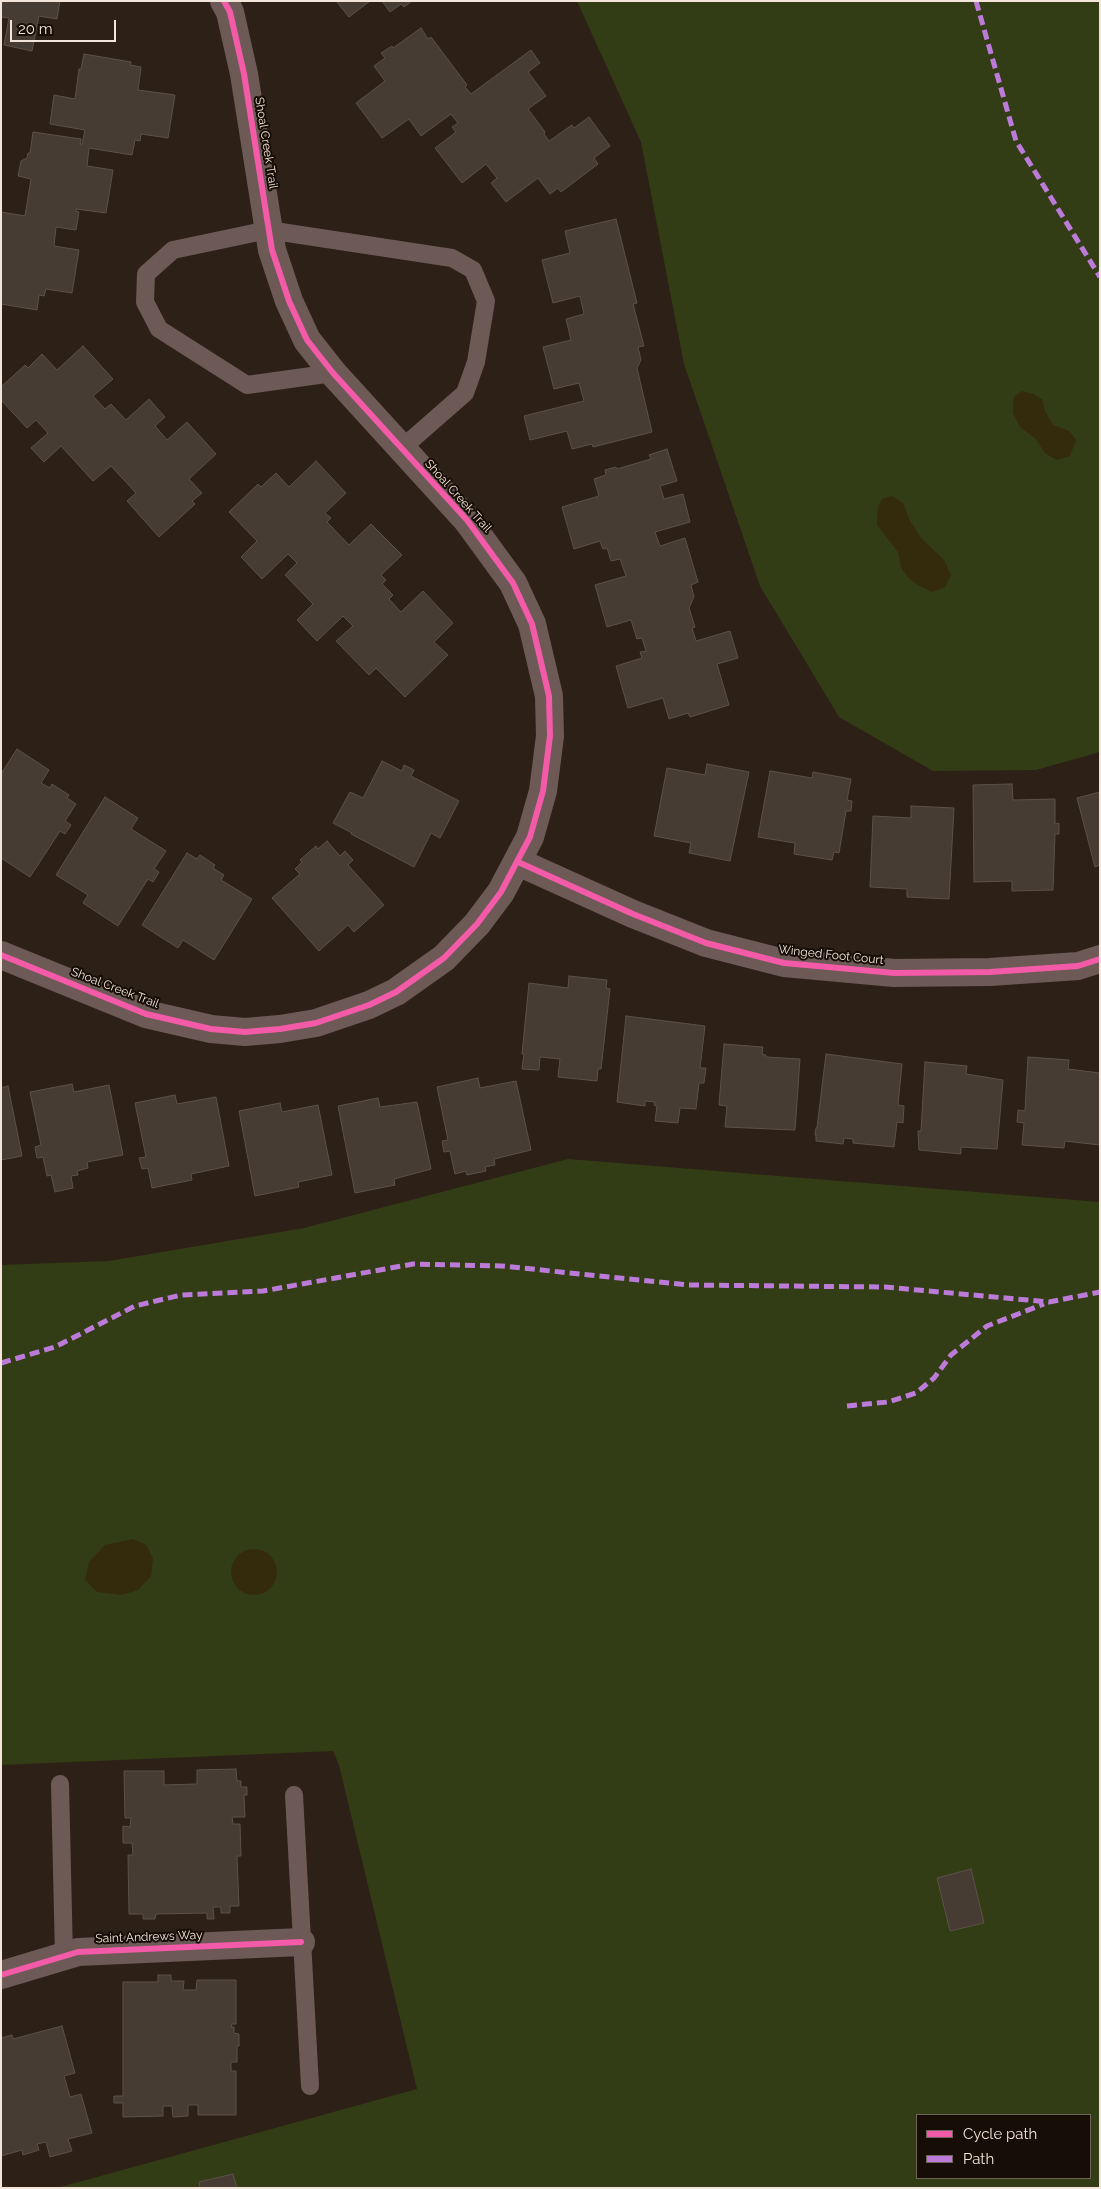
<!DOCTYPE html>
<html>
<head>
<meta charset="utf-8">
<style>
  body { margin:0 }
  #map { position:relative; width:1101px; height:2189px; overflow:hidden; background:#2d2117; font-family:Raleway,sans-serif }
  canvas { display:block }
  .frame { position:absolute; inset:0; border:2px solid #f4e5da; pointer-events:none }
  .legend { position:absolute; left:916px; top:2114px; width:175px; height:65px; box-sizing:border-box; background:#160d06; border:1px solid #6f635b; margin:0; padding:6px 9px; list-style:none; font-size:15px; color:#f4e5da }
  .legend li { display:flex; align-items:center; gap:10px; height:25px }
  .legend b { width:25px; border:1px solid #6f635b }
  .scale { position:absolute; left:10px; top:20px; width:106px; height:22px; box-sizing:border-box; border:2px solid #f4e5da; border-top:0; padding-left:6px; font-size:15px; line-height:18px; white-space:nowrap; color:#f4e5da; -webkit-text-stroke:4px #160d06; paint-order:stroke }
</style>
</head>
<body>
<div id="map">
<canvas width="1101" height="2189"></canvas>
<div class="frame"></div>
<ul class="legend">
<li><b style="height:6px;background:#f35aa7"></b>Cycle path</li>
<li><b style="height:6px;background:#bd7bd9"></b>Path</li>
</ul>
<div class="scale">20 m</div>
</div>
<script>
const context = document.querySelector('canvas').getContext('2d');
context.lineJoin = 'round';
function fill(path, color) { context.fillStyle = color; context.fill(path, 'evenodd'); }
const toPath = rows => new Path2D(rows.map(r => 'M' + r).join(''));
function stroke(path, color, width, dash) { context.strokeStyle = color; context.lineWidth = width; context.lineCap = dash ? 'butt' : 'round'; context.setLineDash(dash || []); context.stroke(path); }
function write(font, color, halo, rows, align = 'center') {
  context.font = font + ' Raleway,sans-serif'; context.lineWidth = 4; context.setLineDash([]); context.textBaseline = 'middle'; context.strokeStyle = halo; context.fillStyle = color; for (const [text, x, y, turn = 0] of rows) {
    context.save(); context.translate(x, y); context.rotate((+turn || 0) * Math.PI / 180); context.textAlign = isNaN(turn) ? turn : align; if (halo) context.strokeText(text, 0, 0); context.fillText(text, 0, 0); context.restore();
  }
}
const green = toPath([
  [577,1,1100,2,1100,752,1036,770,933,771,839,717,760,586,684,364,641,142],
  [568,1159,1100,1202,1100,2188,57,2188,417,2089,339,1765,333,1751,1,1765,1,1265,109,1261,304,1228],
  [917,2115,1090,2115,1090,2178,917,2178]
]);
const sand = toPath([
  [1022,391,1033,394,1042,399,1045,411,1053,425,1069,431,1076,440,1070,456,1057,460,1045,453,1036,439,1020,427,1013,413,1014,397],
  [892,496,903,503,909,519,921,538,944,560,951,575,945,587,932,592,914,583,906,575,901,567,898,552,877,525,878,507,882,499],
  [133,1539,146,1545,153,1558,151,1576,138,1590,122,1595,97,1592,85,1580,89,1562,105,1545],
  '231 1572a23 23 0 1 1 46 0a23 23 0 1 1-46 0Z'
]);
const building = toPath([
  [1,1,60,1,57,19,39,16,32,51,4,45,9,18,1,17,1,1],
  [336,1,370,1,349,17,336,1],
  [382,1,412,1,404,7,401,4,390,12,382,1],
  [421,28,428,39,431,37,467,85,465,87,471,94,531,50,540,63,528,72,546,96,528,109,545,132,544,134,549,141,572,125,574,128,589,117,610,146,594,158,598,164,561,192,558,188,550,194,538,178,506,202,491,183,497,178,486,164,462,183,435,148,456,132,452,127,458,123,451,114,421,136,409,119,382,138,356,103,385,81,374,66,385,58,381,53,392,46,393,48,421,28],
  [84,54,131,62,130,65,141,67,138,90,175,95,168,138,141,134,140,141,135,140,132,155,89,148,87,166,113,170,106,213,76,209,76,211,79,212,76,230,56,227,54,246,79,250,72,293,46,289,44,296,39,295,37,310,1,304,1,212,25,216,31,179,18,176,21,161,27,158,28,153,30,153,33,132,81,139,80,144,82,144,85,130,50,124,54,95,75,99,79,69,81,69,84,54],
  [616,219,637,303,633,304,644,346,638,347,641,360,637,368,652,432,593,447,592,444,572,449,567,431,530,440,524,416,584,401,579,383,554,389,543,347,571,340,566,319,584,314,580,296,553,303,542,260,570,253,565,231,616,219],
  [83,346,113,379,93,396,105,409,111,404,126,420,149,399,165,417,155,426,167,440,187,422,216,454,189,479,202,493,192,501,195,504,159,537,127,501,136,493,111,466,93,481,61,446,44,462,31,448,48,433,36,420,27,428,1,400,1,387,25,365,28,368,42,354,57,370,83,346],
  [667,449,677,481,660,486,664,499,683,494,690,522,655,532,660,546,685,538,698,582,691,585,694,597,689,608,695,627,692,628,696,641,730,631,738,658,717,664,729,705,690,717,688,713,669,719,663,698,628,708,616,666,642,658,640,652,646,651,642,638,637,639,631,620,607,627,595,585,626,576,620,559,611,561,607,548,603,549,600,541,574,549,562,507,599,496,594,479,606,475,605,470,616,467,617,469,651,459,649,455,667,449],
  [316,461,346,493,325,513,331,518,327,522,349,545,371,524,402,555,381,575,386,580,382,584,393,595,389,599,401,612,423,591,453,623,434,642,448,655,405,697,376,668,369,675,336,641,353,626,343,616,317,641,297,620,313,604,285,575,297,563,288,554,262,579,241,557,257,541,229,512,258,484,261,487,276,473,289,487,316,461],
  [17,749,49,770,41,783,50,788,52,784,69,795,67,798,76,804,65,821,71,825,65,834,60,831,30,877,1,858,1,774,17,749],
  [382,761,402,771,404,765,414,770,411,776,459,801,440,838,431,833,414,867,351,834,352,833,333,823,350,792,363,798,382,761],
  [707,764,749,772,730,861,689,853,691,843,654,836,667,768,705,775,707,764],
  [770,771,812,778,813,772,851,779,847,800,852,801,851,811,846,811,839,853,834,852,832,860,794,854,795,843,758,837,770,771],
  [1012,784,1013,800,1055,799,1055,824,1059,823,1059,834,1055,834,1053,890,1012,891,1012,881,974,882,973,785,1012,784],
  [1100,792,1100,865,1095,867,1077,798,1100,792],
  [105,797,138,818,131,829,166,851,154,869,159,872,153,882,148,879,118,926,83,903,88,895,56,875,105,797],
  [911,806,954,808,949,899,907,897,907,889,870,887,873,816,911,818,911,806],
  [327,841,340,856,345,851,353,860,348,865,384,905,354,932,348,925,319,951,272,898,300,874,295,869,302,862,300,860,316,846,318,849,327,841],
  [187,853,197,859,200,855,215,865,213,868,224,875,221,880,252,899,214,960,183,940,178,948,142,925,187,853],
  [569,976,607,980,606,988,610,989,601,1069,598,1069,597,1081,558,1077,560,1059,540,1057,539,1070,522,1069,524,1054,522,1054,529,983,568,988,569,976],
  [626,1016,705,1026,700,1068,706,1068,704,1083,699,1083,696,1109,680,1108,678,1123,655,1121,657,1106,654,1105,655,1102,645,1101,645,1106,617,1102,626,1016],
  [724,1044,763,1047,762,1054,766,1055,766,1057,800,1059,795,1130,725,1127,727,1106,719,1105,724,1044],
  [826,1054,902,1064,898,1105,904,1106,903,1123,897,1122,894,1147,853,1143,853,1139,844,1138,843,1144,816,1141,816,1135,815,1135,816,1128,817,1128,826,1054],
  [1028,1057,1069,1060,1068,1069,1100,1073,1100,1145,1065,1141,1064,1148,1022,1145,1024,1123,1017,1122,1018,1110,1025,1111,1028,1057],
  [925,1062,967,1066,966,1074,1003,1080,997,1149,961,1147,961,1154,919,1150,918,1131,921,1131,925,1062],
  [478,1078,480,1088,516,1081,531,1150,494,1159,495,1165,485,1167,486,1171,467,1175,466,1171,455,1174,450,1151,444,1152,442,1141,448,1140,437,1087,478,1078],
  [72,1084,74,1092,109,1085,123,1155,87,1162,88,1168,77,1171,78,1175,71,1176,73,1188,55,1192,51,1175,47,1176,43,1157,37,1158,35,1147,41,1145,30,1092,72,1084],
  [8,1086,22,1156,1,1160,1,1088,8,1086],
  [175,1095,177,1104,216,1097,229,1166,191,1174,192,1180,152,1188,148,1168,142,1169,139,1158,146,1157,135,1103,175,1095],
  [378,1098,380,1107,417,1102,431,1169,394,1179,395,1185,355,1193,338,1106,378,1098],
  [280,1103,282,1112,318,1105,332,1175,298,1182,299,1187,255,1196,239,1111,280,1103],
  [236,1769,237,1781,241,1781,241,1787,247,1787,247,1795,244,1795,245,1817,232,1817,233,1824,240,1824,241,1856,237,1856,239,1906,230,1906,230,1913,221,1913,221,1907,213,1907,214,1919,207,1919,207,1913,156,1914,155,1919,143,1919,143,1914,129,1914,128,1855,133,1855,132,1843,123,1843,123,1826,130,1827,131,1818,125,1818,124,1771,164,1771,164,1785,197,1784,197,1770,236,1769],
  [971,1869,984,1923,950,1931,937,1878,971,1869],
  [158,1975,171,1975,171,1981,184,1981,183,1990,196,1990,197,1980,236,1980,236,2024,232,2024,231,2027,234,2027,234,2033,239,2034,239,2046,237,2046,237,2062,231,2062,231,2071,236,2071,236,2115,198,2115,198,2105,188,2105,188,2116,173,2117,172,2106,163,2106,163,2116,123,2117,123,2103,114,2103,114,2096,123,2096,123,1982,158,1982,158,1975],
  [62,2026,75,2073,64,2076,70,2097,81,2094,92,2133,68,2139,72,2151,50,2157,46,2142,37,2144,39,2150,23,2155,22,2150,1,2156,1,2038,12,2035,13,2039,62,2026],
  [233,2174,237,2188,200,2188,199,2182,233,2174]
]);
const service = toPath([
  [333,373,247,385,159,329,145,302,146,274,173,250,268,230,452,258,473,270,486,301,476,362,465,393,401,449],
  [60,1784,64,1957],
  [294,1795,310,2086]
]);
const minor = toPath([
  [518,862,633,914,706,943,784,963,894,973,990,972,1078,966,1100,959],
  [1,955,146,1014,211,1029,245,1032,280,1029,316,1023,369,1005,396,992,444,958,477,924,501,892,530,837,543,791,550,736,549,696,532,624,513,583,467,520,333,373,307,340,289,301,272,250,244,74,230,12,224,1],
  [1,1975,78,1952,301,1942]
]);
const quiet = toPath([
  [976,1,1016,141,1100,277],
  [1,1363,55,1347,135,1306,181,1295,263,1291,413,1264,502,1266,688,1285,885,1287,1049,1302,1100,1292],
  [847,1406,888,1402,916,1393,934,1378,951,1355,987,1326,1044,1304]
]);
const cycleway = toPath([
  [518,862,633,914,706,943,784,963,894,973,990,972,1078,966,1100,959],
  [1,955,146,1014,211,1029,245,1032,280,1029,316,1023,369,1005,396,992,444,958,477,924,501,892,530,837,543,791,550,736,549,696,532,624,513,583,467,520,333,373,307,340,289,301,272,250,244,74,230,12,224,1],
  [1,1975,78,1952,301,1942]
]);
const streetNames = [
  ["Shoal Creek Trail",266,143,81],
  ["Shoal Creek Trail",458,496,48],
  ["Winged Foot Court",831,955,6],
  ["Shoal Creek Trail",115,988,21],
  ["Saint Andrews Way",149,1937,-2]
];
fill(green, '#323c15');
fill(sand, '#342b0d');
fill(building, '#473c34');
stroke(building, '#5c5148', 1);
stroke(service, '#6d5a56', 18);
stroke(minor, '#6d5a56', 28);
stroke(quiet, '#bd7bd9', 5, [10, 5]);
stroke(cycleway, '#f35aa7', 6);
write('12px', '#f4e5da', '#160d06', streetNames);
</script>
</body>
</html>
